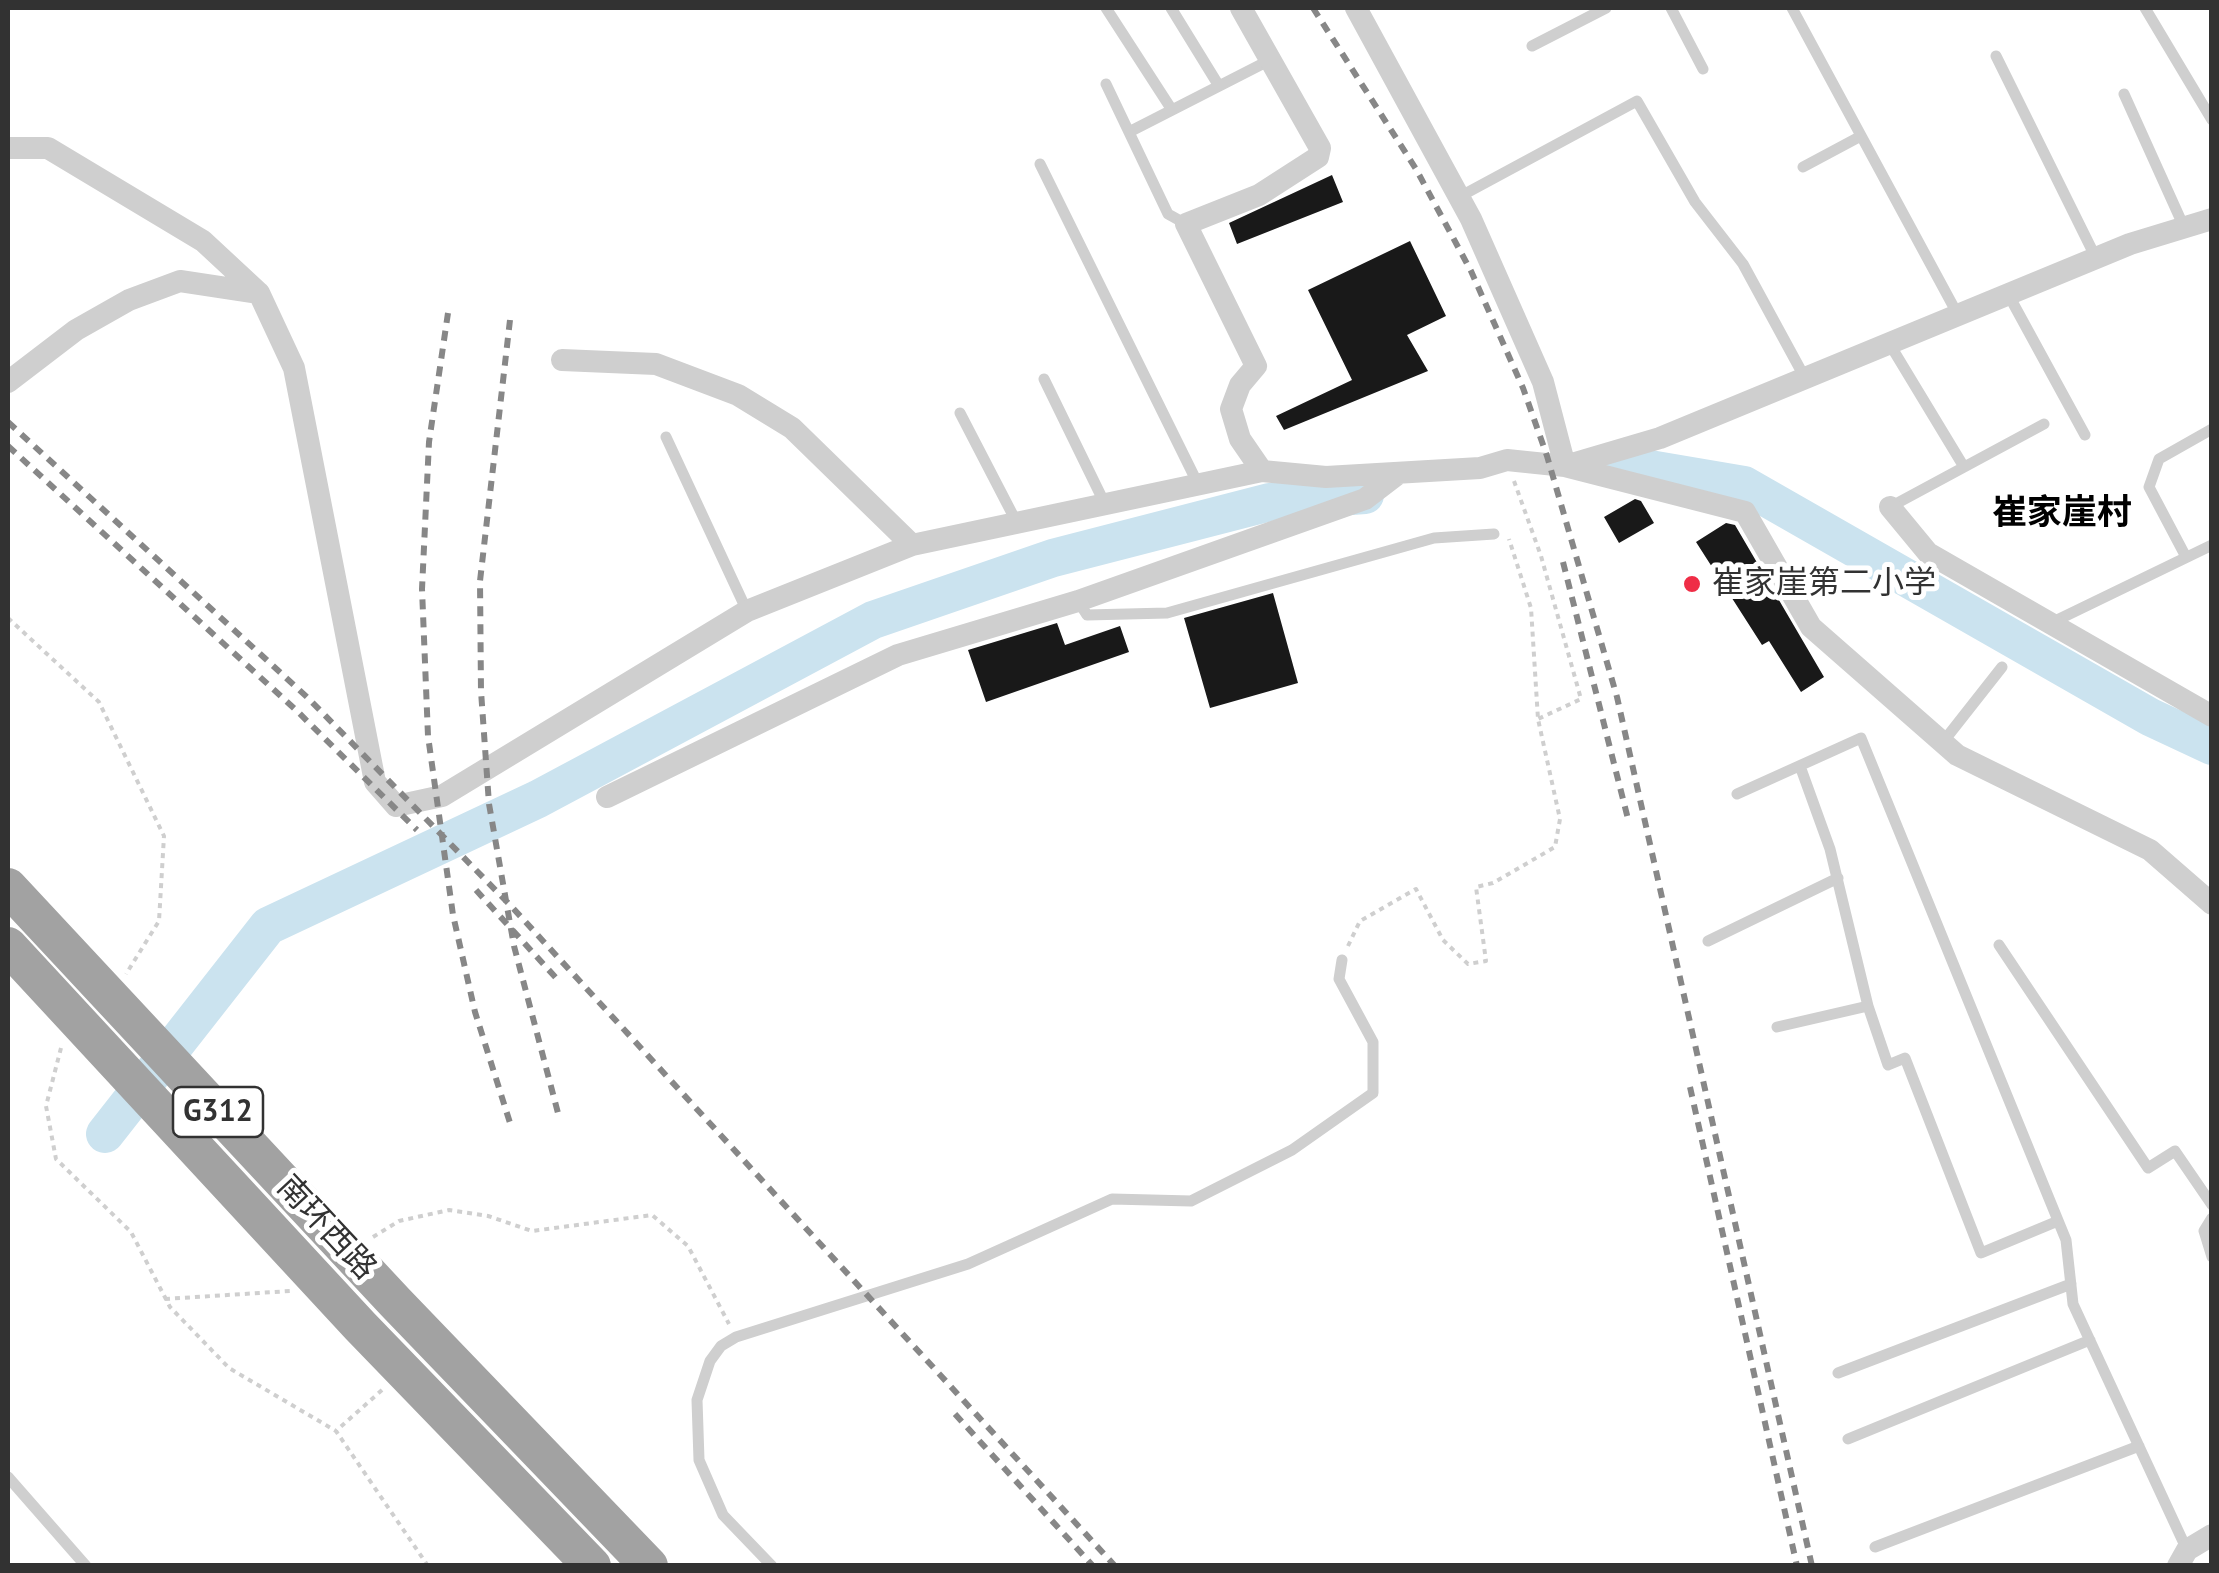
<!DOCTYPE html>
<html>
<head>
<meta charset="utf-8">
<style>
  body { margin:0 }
  #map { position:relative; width:2219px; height:1573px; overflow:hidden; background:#fff; font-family:"PT Sans",sans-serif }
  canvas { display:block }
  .frame { position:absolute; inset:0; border:10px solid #323232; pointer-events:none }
</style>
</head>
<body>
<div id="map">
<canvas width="2219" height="1573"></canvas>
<div class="frame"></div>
</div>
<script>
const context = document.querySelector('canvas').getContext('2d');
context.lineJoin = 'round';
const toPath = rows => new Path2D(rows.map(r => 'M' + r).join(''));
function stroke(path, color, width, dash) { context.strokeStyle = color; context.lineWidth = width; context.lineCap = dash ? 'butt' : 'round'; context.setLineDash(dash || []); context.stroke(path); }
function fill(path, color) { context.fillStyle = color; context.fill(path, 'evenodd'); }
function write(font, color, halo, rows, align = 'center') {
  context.font = font + ' "PT Sans","Noto Sans SC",sans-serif'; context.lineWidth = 10; context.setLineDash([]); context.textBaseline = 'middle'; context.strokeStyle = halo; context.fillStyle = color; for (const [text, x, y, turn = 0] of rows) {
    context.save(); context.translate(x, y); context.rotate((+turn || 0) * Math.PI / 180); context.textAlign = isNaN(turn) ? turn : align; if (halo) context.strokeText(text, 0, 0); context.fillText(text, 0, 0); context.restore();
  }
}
const river = toPath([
  [1626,465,1744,485,2150,717,2212,746],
  [105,1134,268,926,538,799,873,620,1053,558,1270,502,1365,495]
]);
const building = toPath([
  [1332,175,1343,202,1237,244,1229,223],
  [1410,241,1446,316,1407,335,1428,371,1284,430,1276,416,1352,380,1308,290],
  [1635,499,1641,501,1654,523,1619,543,1604,517],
  [1726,523,1735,525,1824,677,1801,692,1769,641,1762,645,1696,542],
  [1273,593,1298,683,1210,708,1184,618],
  [1057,623,1065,645,1120,626,1129,652,986,702,968,650]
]);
const path = toPath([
  [1514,481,1541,556,1581,699,1538,719],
  [8,618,99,702,164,836,159,921,126,974],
  [1348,946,1360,921,1416,889,1443,940,1468,964,1486,961,1476,887,1493,883,1555,847,1560,819,1538,719,1531,608,1509,539],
  [61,1048,46,1106,56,1159,131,1232,170,1307,229,1368,336,1431],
  [373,1237,399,1221,449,1210,488,1216,532,1231,652,1215,688,1246,729,1324],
  [165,1299,290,1291],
  [382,1390,336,1431,428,1566]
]);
const service = toPath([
  [1106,8,1172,110],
  [1171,8,1219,86],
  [1671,8,1703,69],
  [1792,8,1958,315],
  [2145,8,2212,120],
  [1532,46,1606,8],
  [1996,56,2096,258],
  [1106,84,1168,214,1186,224],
  [2124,94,2184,227],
  [1131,131,1270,60],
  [1040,164,1198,484],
  [1803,167,1861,136],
  [1459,197,1637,101,1695,202,1743,264,1805,378],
  [2008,294,2085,435],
  [1889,343,1964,467],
  [1044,379,1105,504],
  [960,413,1017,523],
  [666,437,747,611],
  [1890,507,2044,424],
  [2186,557,2149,487,2159,459,2212,429],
  [1078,601,1087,615,1167,613,1434,538,1494,534],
  [2053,622,2212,545],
  [1943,742,2002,667],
  [1800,766,1830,849,1868,1006,1888,1065,1905,1058,1981,1253,2058,1221],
  [1737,794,1861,738,2066,1240,2073,1304,2187,1550],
  [1708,941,1838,878],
  [1999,945,2148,1168,2175,1151,2212,1205],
  [1777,1027,1868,1006],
  [2212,1218,2204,1231,2212,1257],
  [1838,1373,2071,1284],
  [1848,1439,2090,1340],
  [8,1477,86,1566],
  [1875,1547,2139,1446],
  [772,1566,723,1515,699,1460,697,1400,710,1361,721,1346,736,1337,968,1264,1112,1199,1191,1201,1292,1150,1373,1093,1373,1042,1339,979,1342,960]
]);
const minor = toPath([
  [1241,8,1320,148,1318,157,1259,195,1186,224,1256,366,1240,385,1231,409,1240,439,1262,471],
  [1356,8,1471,219,1543,382,1565,466,1745,512,1811,627,1957,755,2150,850,2212,904],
  [8,148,48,148,203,241,259,293,294,368,375,782,396,806,442,796,747,611,912,545,1262,471,1326,477,1480,468,1507,460,1565,466,1660,438,2130,244,2212,219],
  [562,360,656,364,738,395,792,428,912,545],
  [8,382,76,330,129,300,180,281,259,293],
  [1890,507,1928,553,2212,716],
  [607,797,898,655,1078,601,1365,499,1399,473],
  [2178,1566,2187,1550,2212,1535]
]);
const trunk = toPath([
  [8,887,395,1302,649,1566],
  [8,946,360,1326,592,1566]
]);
const rail = toPath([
  [1313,8,1416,169,1471,271,1523,388,1547,456,1617,697,1812,1566],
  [448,313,429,442,422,589,428,736,453,915,475,1012,511,1126],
  [510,320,480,581,481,691,489,804,514,946,558,1113],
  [8,422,308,698,511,906,1115,1566],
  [8,446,296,710,417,830],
  [1563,562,1628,819],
  [476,890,557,979],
  [1690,1087,1797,1566],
  [955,1414,1093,1566]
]);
const markers = [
  [1692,584,10,"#ef2d46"]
];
const shields = [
  [218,1112,90]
];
const shieldNames = [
  ["G312",218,1112]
];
const poiNames = [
  ["崔家崖第二小学",1712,584]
];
const streetNames = [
  ["南环西路",326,1228,47]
];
const neighbourhoodNames = [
  ["崔家崖村",2062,514]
];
stroke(river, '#cbe3ef', 38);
fill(building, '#191919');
stroke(path, '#cfcfcf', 4, [5, 5]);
stroke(service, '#cfcfcf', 11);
stroke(minor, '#cfcfcf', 22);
stroke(trunk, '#a2a2a2', 38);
stroke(rail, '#878787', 6, [10, 8]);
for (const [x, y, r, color] of markers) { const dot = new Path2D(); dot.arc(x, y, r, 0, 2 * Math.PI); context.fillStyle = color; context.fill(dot); stroke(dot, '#fff', 4); }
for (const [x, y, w] of shields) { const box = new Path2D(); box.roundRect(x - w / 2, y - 25, w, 50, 8); context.fillStyle = '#fff'; context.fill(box); stroke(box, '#323232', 2.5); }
write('bold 30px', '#323232', null, shieldNames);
write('32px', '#323232', '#fff', poiNames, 'left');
write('32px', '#323232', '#fff', streetNames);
write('bold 35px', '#000', '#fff', neighbourhoodNames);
</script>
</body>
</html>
